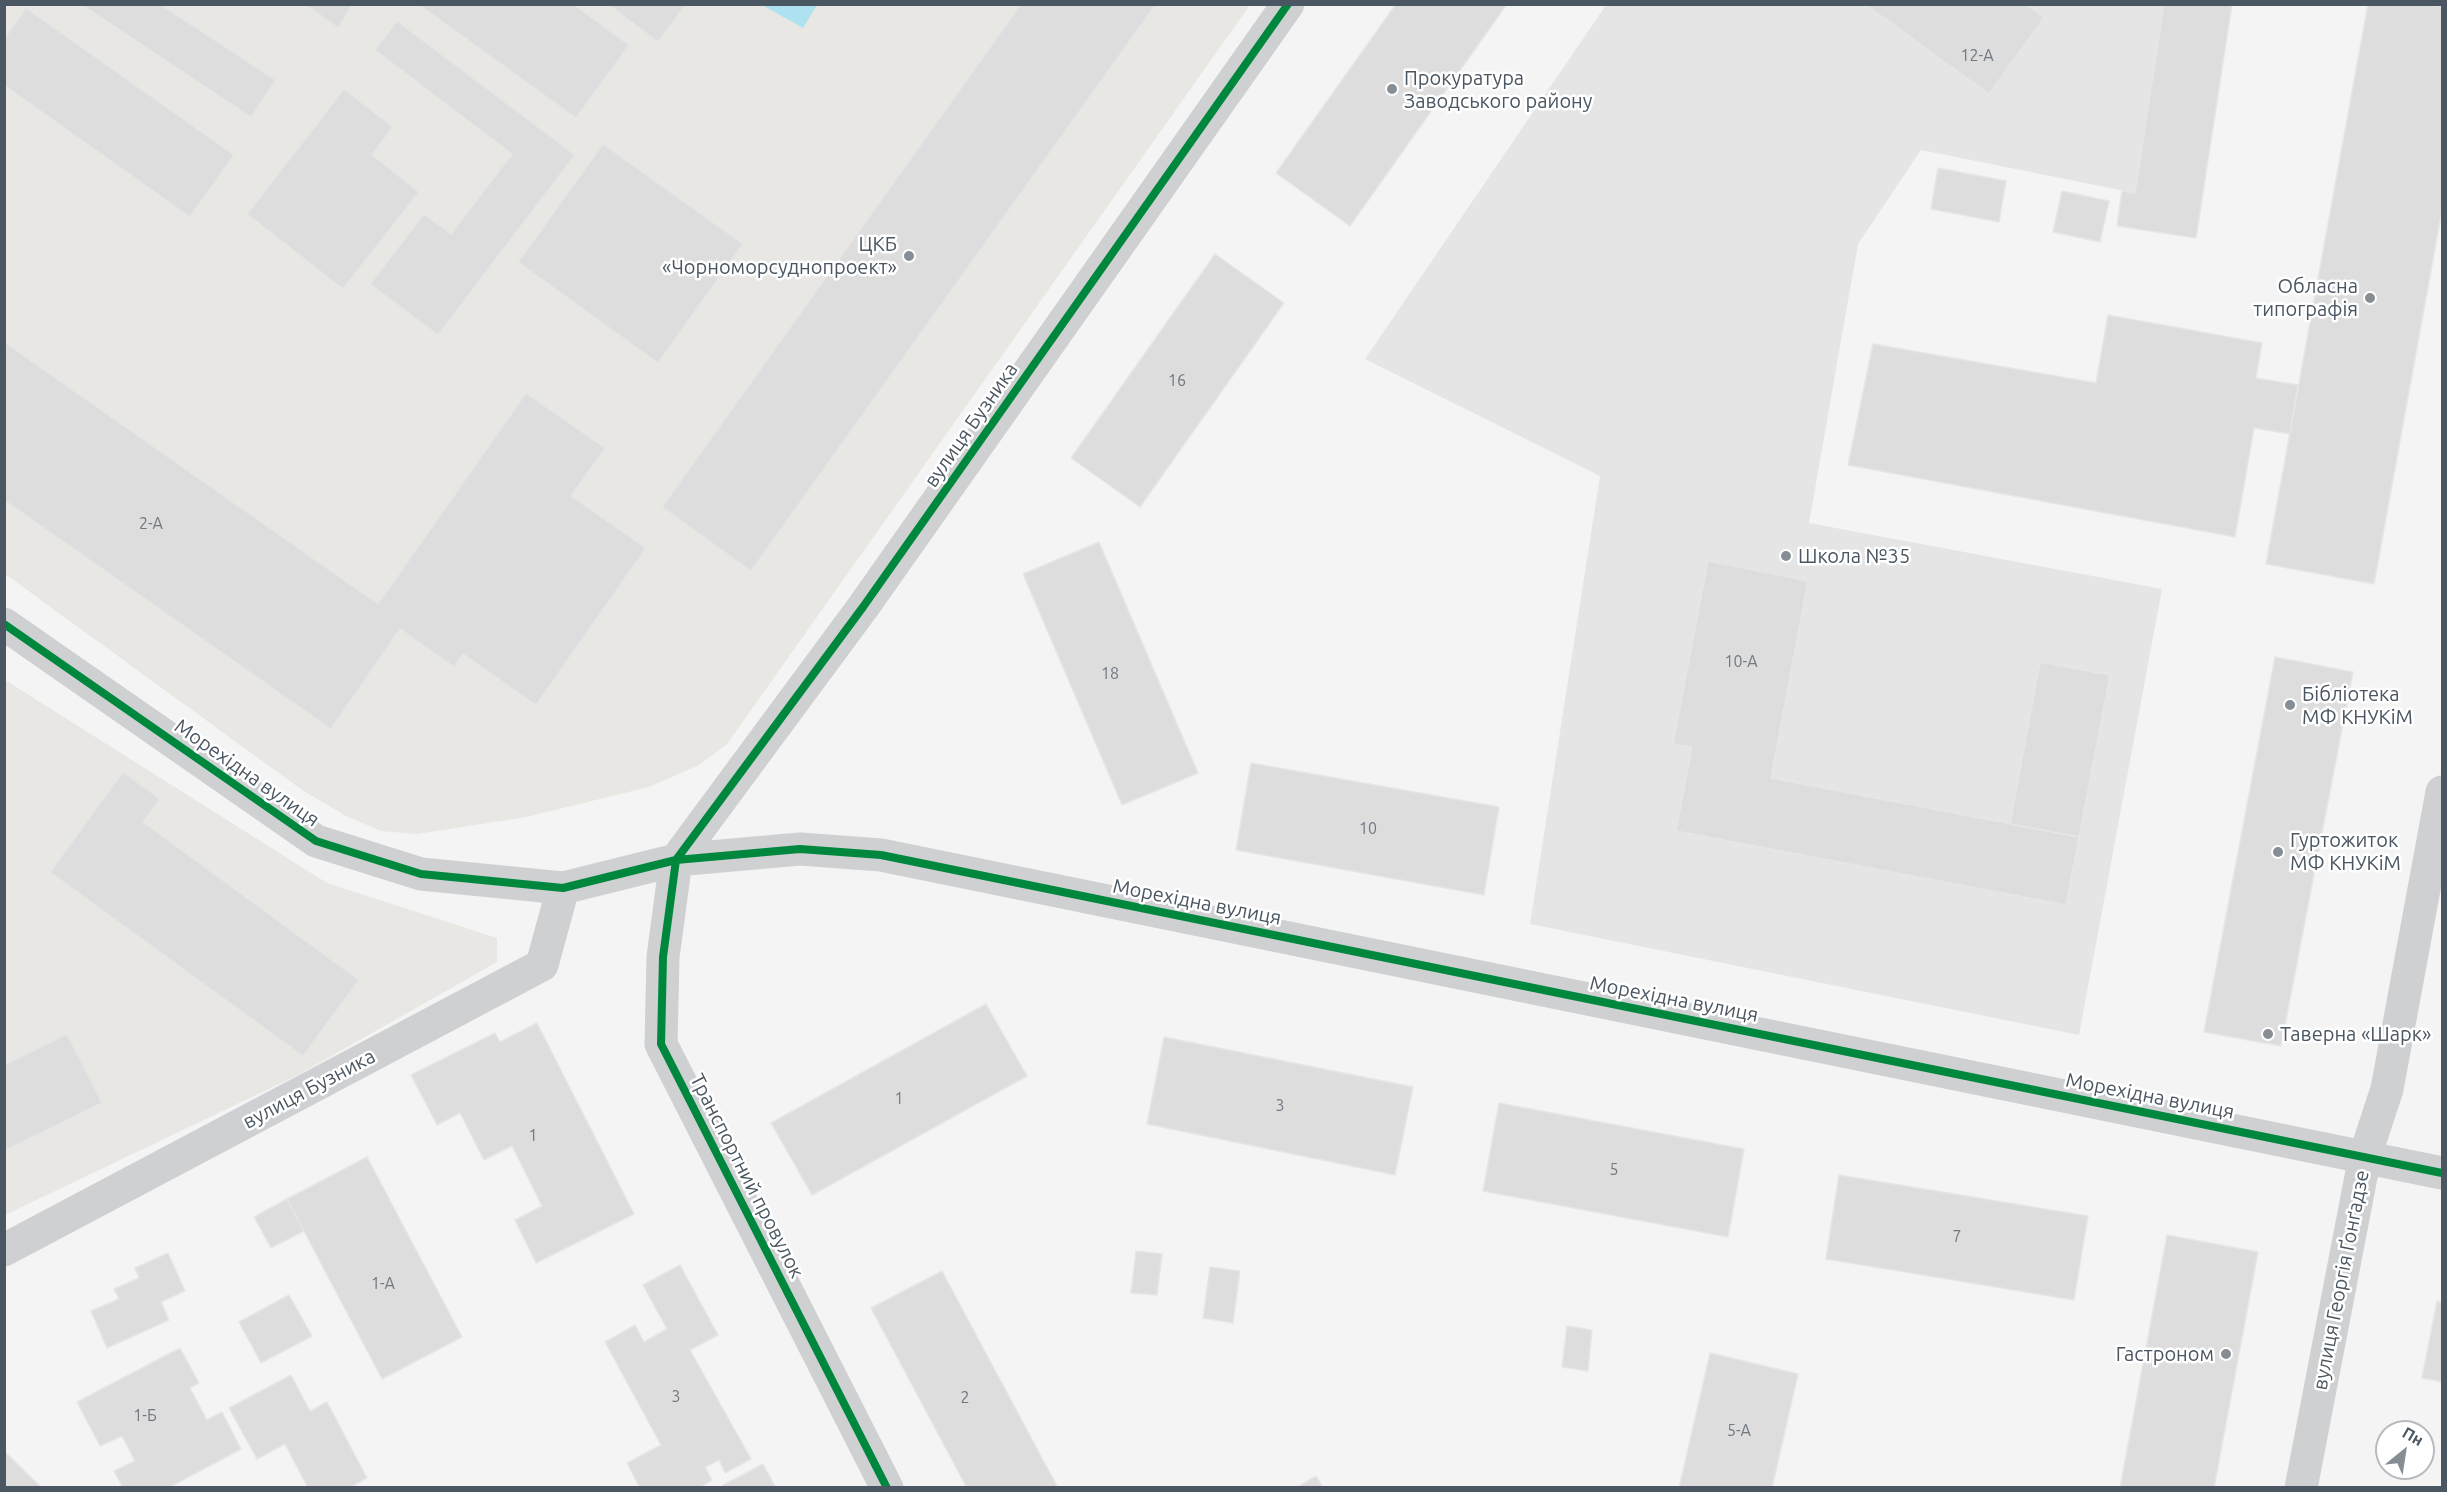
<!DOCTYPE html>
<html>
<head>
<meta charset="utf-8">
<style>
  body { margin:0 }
  #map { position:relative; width:2447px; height:1492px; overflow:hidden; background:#f4f4f4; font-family:Ubuntu,sans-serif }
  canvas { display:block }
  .frame { position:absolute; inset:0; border:6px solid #4a5661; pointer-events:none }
  .north { position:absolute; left:2375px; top:1420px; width:60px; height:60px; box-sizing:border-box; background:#fff; border:2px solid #b7bbc0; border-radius:50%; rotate:30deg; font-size:16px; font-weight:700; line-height:24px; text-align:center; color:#4a5661 }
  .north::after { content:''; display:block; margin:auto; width:21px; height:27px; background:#868d94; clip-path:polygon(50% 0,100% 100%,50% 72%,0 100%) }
</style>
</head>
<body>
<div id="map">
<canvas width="2447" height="1492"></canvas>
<div class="frame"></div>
<div class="north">Пн</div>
</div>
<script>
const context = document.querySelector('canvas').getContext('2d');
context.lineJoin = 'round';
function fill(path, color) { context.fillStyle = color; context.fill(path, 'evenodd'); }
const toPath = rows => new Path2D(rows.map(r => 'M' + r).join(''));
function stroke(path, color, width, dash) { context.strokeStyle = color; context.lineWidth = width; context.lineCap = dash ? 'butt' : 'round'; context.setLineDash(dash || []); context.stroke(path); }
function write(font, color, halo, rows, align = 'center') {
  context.font = font + ' Ubuntu,sans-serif'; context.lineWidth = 5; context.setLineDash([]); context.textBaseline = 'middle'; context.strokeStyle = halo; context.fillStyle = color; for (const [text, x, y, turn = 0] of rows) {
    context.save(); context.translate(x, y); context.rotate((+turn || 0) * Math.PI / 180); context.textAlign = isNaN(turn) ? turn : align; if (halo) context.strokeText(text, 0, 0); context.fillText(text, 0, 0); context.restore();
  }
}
const commercial = toPath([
  [5,5,1250,5,727,744,699,765,649,787,526,817,417,834,381,831,346,816,302,790,5,574],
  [5,680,327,883,497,938,497,962,298,1075,5,1215]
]);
const education = toPath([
  [1606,5,2164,5,2135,193,1921,150,1858,244,1809,523,2162,589,2079,1035,1530,924,1600,476,1365,359]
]);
const water = toPath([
  [762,5,817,4,817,5,803,28]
]);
const building = toPath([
  [81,4,160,4,276,80,251,117,81,4],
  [305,4,353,4,338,28,305,4],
  [418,4,573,4,629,45,576,118,418,4],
  [608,4,686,4,658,42,608,4],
  [1021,4,1156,4,751,571,662,507,1021,4],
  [1396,4,1507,4,1350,226,1276,173,1396,4],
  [1865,4,2026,4,2044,18,1989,94,1865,4],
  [2164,4,2232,4,2196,238,2117,226,2122,191,2135,193,2164,4],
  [2368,4,2442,6,2442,210,2374,584,2266,564,2368,4],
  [26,8,234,155,190,217,4,85,4,39,26,8],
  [397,21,575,155,438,335,370,284,424,214,451,234,512,154,375,50,397,21],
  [344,89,393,127,372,155,419,192,343,289,247,214,344,89],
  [603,144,743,244,658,363,518,262,603,144],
  [1938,168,2006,181,1999,222,1931,209,1938,168],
  [2062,191,2109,201,2100,242,2053,232,2062,191],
  [1215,254,1284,303,1140,507,1071,458,1215,254],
  [2108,315,2262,343,2256,378,2298,385,2290,434,2254,428,2235,537,1848,465,1873,344,2096,383,2108,315],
  [4,342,378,604,526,393,605,448,571,496,646,548,536,705,463,654,454,667,400,629,331,729,4,500,4,342],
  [1099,542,1198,773,1122,805,1023,574,1099,542],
  [1708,561,1808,581,1771,778,2079,837,2066,905,1676,831,1692,747,1673,744,1708,561],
  [2275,657,2353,672,2281,1046,2204,1032,2275,657],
  [2040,662,2110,675,2079,837,2010,824,2040,662],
  [1251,763,1499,807,1484,895,1236,850,1251,763],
  [123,772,160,799,143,822,359,980,303,1056,50,872,123,772],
  [986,1004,1027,1076,812,1195,771,1123,986,1004],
  [537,1023,634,1214,536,1263,515,1220,542,1206,512,1146,484,1160,460,1113,437,1125,411,1075,495,1033,500,1042,537,1023],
  [67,1034,102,1103,4,1151,4,1065,67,1034],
  [1164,1037,1413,1087,1395,1175,1147,1124,1164,1037],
  [1499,1103,1744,1149,1728,1237,1483,1191,1499,1103],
  [367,1157,462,1337,382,1379,287,1199,367,1157],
  [1839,1175,2088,1216,2074,1300,1826,1259,1839,1175],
  [287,1199,304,1231,271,1248,254,1217,287,1199],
  [2167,1235,2258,1252,2214,1488,2120,1488,2167,1235],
  [1136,1251,1162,1254,1157,1295,1131,1293,1136,1251],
  [168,1253,185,1291,161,1302,169,1320,107,1348,91,1311,119,1299,114,1289,139,1278,135,1268,168,1253],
  [680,1265,718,1335,690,1350,751,1459,725,1473,719,1460,705,1467,712,1480,699,1488,640,1488,627,1463,661,1445,605,1342,635,1325,644,1342,667,1329,643,1285,680,1265],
  [1210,1267,1240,1271,1233,1323,1203,1318,1210,1267],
  [942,1271,1058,1488,967,1488,871,1308,942,1271],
  [289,1295,312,1336,261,1363,239,1322,289,1295],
  [2437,1301,2442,1303,2442,1382,2422,1378,2437,1301],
  [1567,1326,1592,1330,1588,1371,1562,1367,1567,1326],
  [180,1348,199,1383,190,1388,207,1420,222,1412,241,1449,168,1488,123,1488,114,1471,135,1461,122,1436,100,1446,77,1402,180,1348],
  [1710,1353,1798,1374,1772,1488,1679,1488,1710,1353],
  [291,1375,310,1411,327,1402,367,1478,349,1488,308,1488,285,1444,257,1459,229,1408,291,1375],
  [4,1451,42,1488,4,1488,4,1451],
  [763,1464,776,1488,725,1488,723,1485,763,1464],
  [1316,1476,1323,1488,1296,1488,1316,1476]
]);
const street = toPath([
  [4,624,316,841,421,874,563,888,676,860,800,849,881,855,2442,1173],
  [4,1250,542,965,563,888],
  [887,1488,661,1044,663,957,676,860,863,607,1288,4],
  [2301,1488,2365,1156,2387,1089,2442,792]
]);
const cycleway = toPath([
  [4,624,316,841,421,874,563,888,676,860,800,849,881,855,2442,1173],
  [887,1488,661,1044,663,957,676,860,863,607,1288,4]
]);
const markers = [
  [1392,89,6,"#868d94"],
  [909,256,6,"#868d94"],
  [2370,298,6,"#868d94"],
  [1786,556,6,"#868d94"],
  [2290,705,6,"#868d94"],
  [2278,852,6,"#868d94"],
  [2268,1034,6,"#868d94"],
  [2226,1354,6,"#868d94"]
];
const numberNames = [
  ["12-А",1977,56],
  ["16",1177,381],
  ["2-А",151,524],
  ["10-А",1741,662],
  ["18",1110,674],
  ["10",1368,829],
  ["1",899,1099],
  ["3",1280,1106],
  ["1",533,1136],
  ["5",1614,1170],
  ["7",1957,1237],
  ["1-А",383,1284],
  ["3",676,1397],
  ["2",965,1398],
  ["1-Б",145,1416],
  ["5-А",1739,1431]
];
const poiNames = [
  ["Прокуратура",1404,78],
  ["Заводського району",1404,101],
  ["ЦКБ",897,244,"right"],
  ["«Чорноморсуднопроект»",897,267,"right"],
  ["Обласна",2358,286,"right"],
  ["типографія",2358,309,"right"],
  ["Школа №35",1798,556],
  ["Бібліотека",2302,694],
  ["МФ КНУКіМ",2302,717],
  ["Гуртожиток",2290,840],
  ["МФ КНУКіМ",2290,863],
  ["Таверна «Шарк»",2280,1034],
  ["Гастроном",2214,1354,"right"]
];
const streetNames = [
  ["вулиця Бузника",971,425,-55],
  ["Морехідна вулиця",247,773,35],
  ["Морехідна вулиця",1197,902,11],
  ["Морехідна вулиця",1674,999,11],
  ["вулиця Бузника",309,1089,-28],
  ["Морехідна вулиця",2150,1096,11],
  ["Транспортний провулок",747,1176,63],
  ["вулиця Георгія Ґонґадзе",2341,1280,-79]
];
fill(commercial, '#e8e7e3');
fill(education, '#e6e5e6');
fill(water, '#aee2f0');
fill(building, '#ddddde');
stroke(building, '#e5e6e7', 1.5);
stroke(street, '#ced0d2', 33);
stroke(cycleway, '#00873e', 8);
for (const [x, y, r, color] of markers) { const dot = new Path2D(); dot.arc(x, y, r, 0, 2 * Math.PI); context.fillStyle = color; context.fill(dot); stroke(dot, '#fff', 2); }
write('16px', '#707881', null, numberNames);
write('20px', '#4a5661', '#fff', poiNames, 'left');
write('20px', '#4a5661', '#fff', streetNames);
</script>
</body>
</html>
